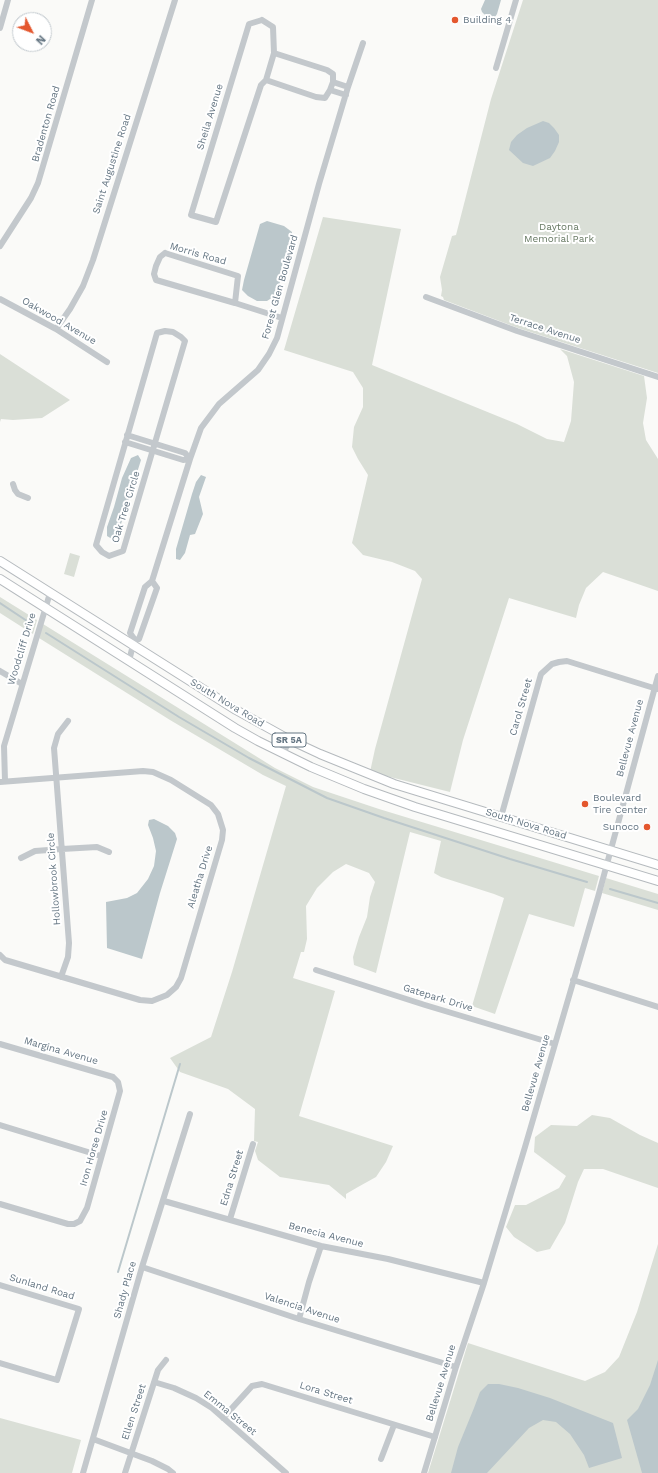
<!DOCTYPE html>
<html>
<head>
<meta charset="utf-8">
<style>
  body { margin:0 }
  #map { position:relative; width:658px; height:1473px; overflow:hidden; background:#fafaf8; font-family:"Work Sans",sans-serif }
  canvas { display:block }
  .north { position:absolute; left:12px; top:12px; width:40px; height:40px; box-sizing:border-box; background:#fff; border:1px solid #c1c8cd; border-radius:50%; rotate:132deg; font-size:11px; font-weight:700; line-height:16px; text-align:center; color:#657683 }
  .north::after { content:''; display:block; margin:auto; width:14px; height:18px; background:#e4572e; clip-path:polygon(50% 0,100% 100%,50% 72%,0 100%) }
</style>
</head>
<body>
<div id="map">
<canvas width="658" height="1473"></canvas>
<div class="north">N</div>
</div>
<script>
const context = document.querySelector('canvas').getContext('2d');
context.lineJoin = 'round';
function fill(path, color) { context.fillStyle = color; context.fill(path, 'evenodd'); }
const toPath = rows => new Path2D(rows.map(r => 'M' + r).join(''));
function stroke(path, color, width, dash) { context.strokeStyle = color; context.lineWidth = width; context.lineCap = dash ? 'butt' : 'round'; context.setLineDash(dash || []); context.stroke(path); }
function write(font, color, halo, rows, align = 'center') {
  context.font = font + ' "Work Sans",sans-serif'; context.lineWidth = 4; context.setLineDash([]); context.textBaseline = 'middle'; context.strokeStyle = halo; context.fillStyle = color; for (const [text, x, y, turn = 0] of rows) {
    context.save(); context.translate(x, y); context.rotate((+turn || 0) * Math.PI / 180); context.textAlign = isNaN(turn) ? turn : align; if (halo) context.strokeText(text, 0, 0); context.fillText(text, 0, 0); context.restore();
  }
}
const green = toPath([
  [523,0,658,0,658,373,518,328,444,300,443,297,441,296,442,290,440,277,452,236,456,235,491,99],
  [323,217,401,229,372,365,517,424,547,439,564,442,571,421,574,382,567,356,560,349,644,376,647,398,643,423,646,440,658,459,658,591,603,572,586,588,579,605,576,618,509,598,463,740,450,792,370,772,375,749,422,579,415,571,392,562,363,555,352,543,368,475,358,459,352,447,354,427,363,407,363,388,353,372,284,350],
  [0,354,70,400,42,418,13,420,1,419,0,422],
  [70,553,80,556,74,577,64,574],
  [0,597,37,620,33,634,0,613],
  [43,624,275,768,313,787,379,809,599,876,595,891,585,888,574,927,529,914,495,1014,472,1006,504,898,494,894,441,877,434,873,441,841,410,832,376,973,354,965,353,957,359,937,367,917,370,897,375,882,369,873,346,864,333,872,317,888,306,906,307,939,304,952,301,952,293,978,335,991,299,1116,393,1146,386,1162,376,1177,358,1187,346,1194,346,1199,329,1185,280,1177,258,1160,255,1151,258,1142,254,1141,255,1109,228,1089,180,1072,170,1058,211,1037,232,972,286,786,263,775,170,720,39,638],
  [606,878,658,894,658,910,602,893],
  [592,1115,610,1118,640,1135,658,1143,658,1188,603,1169,584,1169,578,1182,565,1223,550,1249,537,1252,514,1237,506,1227,515,1205,526,1205,559,1188,566,1176,534,1152,535,1137,551,1125,577,1126],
  [658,1244,658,1473,428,1473,468,1343,585,1381,605,1372,619,1357,637,1312],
  [0,1418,81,1440,72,1473,0,1473]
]);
const water = toPath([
  [485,0,501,0,497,14,495,17,487,17,482,12,481,9],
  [543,121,549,123,554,128,559,135,559,142,555,151,550,158,533,166,523,163,509,150,511,142,517,135,527,128],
  [267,221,284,226,292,232,291,247,279,285,273,297,267,301,257,301,248,296,242,290,244,280,260,224],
  [138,455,141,460,121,524,116,536,112,539,107,536,107,527,114,507,122,478,131,458],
  [201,475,206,477,199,497,203,514,195,534,190,535,185,553,180,560,176,559,176,549,192,494,196,482],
  [154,819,168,826,175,833,177,839,160,893,142,959,107,948,106,902,127,898,137,893,148,879,154,866,156,851,153,838,148,825,149,820],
  [658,1360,658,1473,642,1473,627,1420,638,1409,650,1385],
  [488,1384,499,1384,518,1388,550,1398,613,1423,622,1458,589,1468,584,1455,570,1434,556,1422,543,1420,529,1428,487,1473,451,1473,458,1447,474,1408,480,1392]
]);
const stream = toPath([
  [0,603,30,623],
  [46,633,179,717,249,758,327,798,384,818,510,859,587,882],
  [610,889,658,903],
  [118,1272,180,1064]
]);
const minor = toPath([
  [262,20,273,27,274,53,266,80,261,85,216,222,191,215,249,24,262,20],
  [0,28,8,0],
  [496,68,516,0],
  [266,80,316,97,325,98,330,90,333,82,333,74,327,70,274,53],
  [333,82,348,87],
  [330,90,346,95],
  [0,246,31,198,38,183,92,0],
  [165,253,238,276,235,303,156,280,154,274,156,266,160,257,165,253],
  [426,297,517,331,658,377],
  [0,299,56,329,107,362],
  [235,303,282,318],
  [56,329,70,309,83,286,93,260,175,0],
  [165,331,173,332,181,337,185,341,123,551,109,556,102,552,96,545,157,333,165,331],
  [125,442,183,460,190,459,185,453,127,435],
  [13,484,15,490,18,494,28,498],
  [152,581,190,459,201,428,219,404,258,370,269,354,277,338,319,184,348,87,363,43],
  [152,581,157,588,139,639,135,640,130,633,145,587,152,581],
  [129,661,134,641],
  [0,671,22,684],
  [283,753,290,740],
  [5,781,4,746,50,593],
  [0,782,143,771,153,772,171,780,211,805,218,814,223,830,222,840,181,978,176,987,167,995,152,1001,140,1000,5,960,0,955],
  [501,817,541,674,552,664,559,662,567,661,657,689],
  [21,858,35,851,62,849,97,847,109,852],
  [316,970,425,1005,555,1044],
  [61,977,68,957,69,943,54,748,58,734,68,721],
  [573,980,658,1007],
  [0,1044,113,1077,118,1082,120,1091,87,1208,80,1221,74,1224,68,1224,0,1204],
  [0,1125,101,1156],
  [164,1201,321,1246,388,1259,484,1283],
  [230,1219,253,1144],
  [142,1267,299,1319,456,1367],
  [0,1285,79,1309,57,1380,0,1363],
  [299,1319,309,1282,321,1246],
  [154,1382,174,1388,196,1398,212,1408,286,1473],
  [223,1418,252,1386,262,1384,435,1437],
  [93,1439,152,1461,168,1469,173,1473],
  [381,1459,394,1425],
  [83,1473,142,1267,190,1114],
  [125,1473,158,1370,166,1360],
  [424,1473,456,1367,484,1283,525,1147,598,897,658,676]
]);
const major = toPath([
  [0,561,236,710,290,740,320,754,394,784,658,865],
  [0,579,235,728,258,741,311,767,364,789,415,807,658,881]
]);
const markers = [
  [455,20,4,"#e4572e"],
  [585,804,4,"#e4572e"],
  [647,827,4,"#e4572e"]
];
const shields = [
  [289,740,34]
];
const shieldNames = [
  ["SR 5A",289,740]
];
const poiNames = [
  ["Building 4",463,20],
  ["Boulevard",593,798],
  ["Tire Center",593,810],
  ["Sunoco",639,827,"right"]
];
const streetNames = [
  ["Sheila Avenue",210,117,-73],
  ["Bradenton Road",46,124,-74],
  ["Saint Augustine Road",112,164,-72],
  ["Morris Road",198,254,16],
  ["Forest Glen Boulevard",280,287,-74],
  ["Oakwood Avenue",59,321,30],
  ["Terrace Avenue",545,329,18],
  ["Oak Tree Circle",126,507,-73],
  ["Woodcliff Drive",22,649,-73],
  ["South Nova Road",227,703,31],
  ["Carol Street",521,707,-74],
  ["Bellevue Avenue",630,738,-75],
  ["South Nova Road",526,824,17],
  ["Aleatha Drive",200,877,-73],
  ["Hollowbrook Circle",54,879,-94],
  ["Gatepark Drive",438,998,17],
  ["Margina Avenue",61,1051,16],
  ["Bellevue Avenue",536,1073,-74],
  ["Iron Horse Drive",94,1148,-74],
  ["Edna Street",232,1178,-73],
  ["Benecia Avenue",326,1235,14],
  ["Sunland Road",42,1287,17],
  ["Shady Place",125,1290,-74],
  ["Valencia Avenue",302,1308,18],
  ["Bellevue Avenue",441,1383,-73],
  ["Lora Street",326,1393,17],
  ["Ellen Street",134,1412,-72],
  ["Emma Street",230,1413,39]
];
const parkNames = [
  ["Daytona",559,227],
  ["Memorial Park",559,239]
];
fill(green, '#dadfd7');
fill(water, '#bbc7cb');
stroke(stream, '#bbc7cb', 2);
stroke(major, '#b5babe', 10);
stroke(minor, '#c3c8cc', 6);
stroke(major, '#fff', 8);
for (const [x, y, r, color] of markers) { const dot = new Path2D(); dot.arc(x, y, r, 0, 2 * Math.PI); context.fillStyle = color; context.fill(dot); stroke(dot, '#fff', 1.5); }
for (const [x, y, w] of shields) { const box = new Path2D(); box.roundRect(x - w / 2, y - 7, w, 14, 3); context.fillStyle = '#fff'; context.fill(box); stroke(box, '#657683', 1); }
write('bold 9px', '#657683', null, shieldNames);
write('10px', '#657683', '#fff', poiNames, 'left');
write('10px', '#657683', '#fff', streetNames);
write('10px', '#687a64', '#fff', parkNames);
</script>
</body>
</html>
